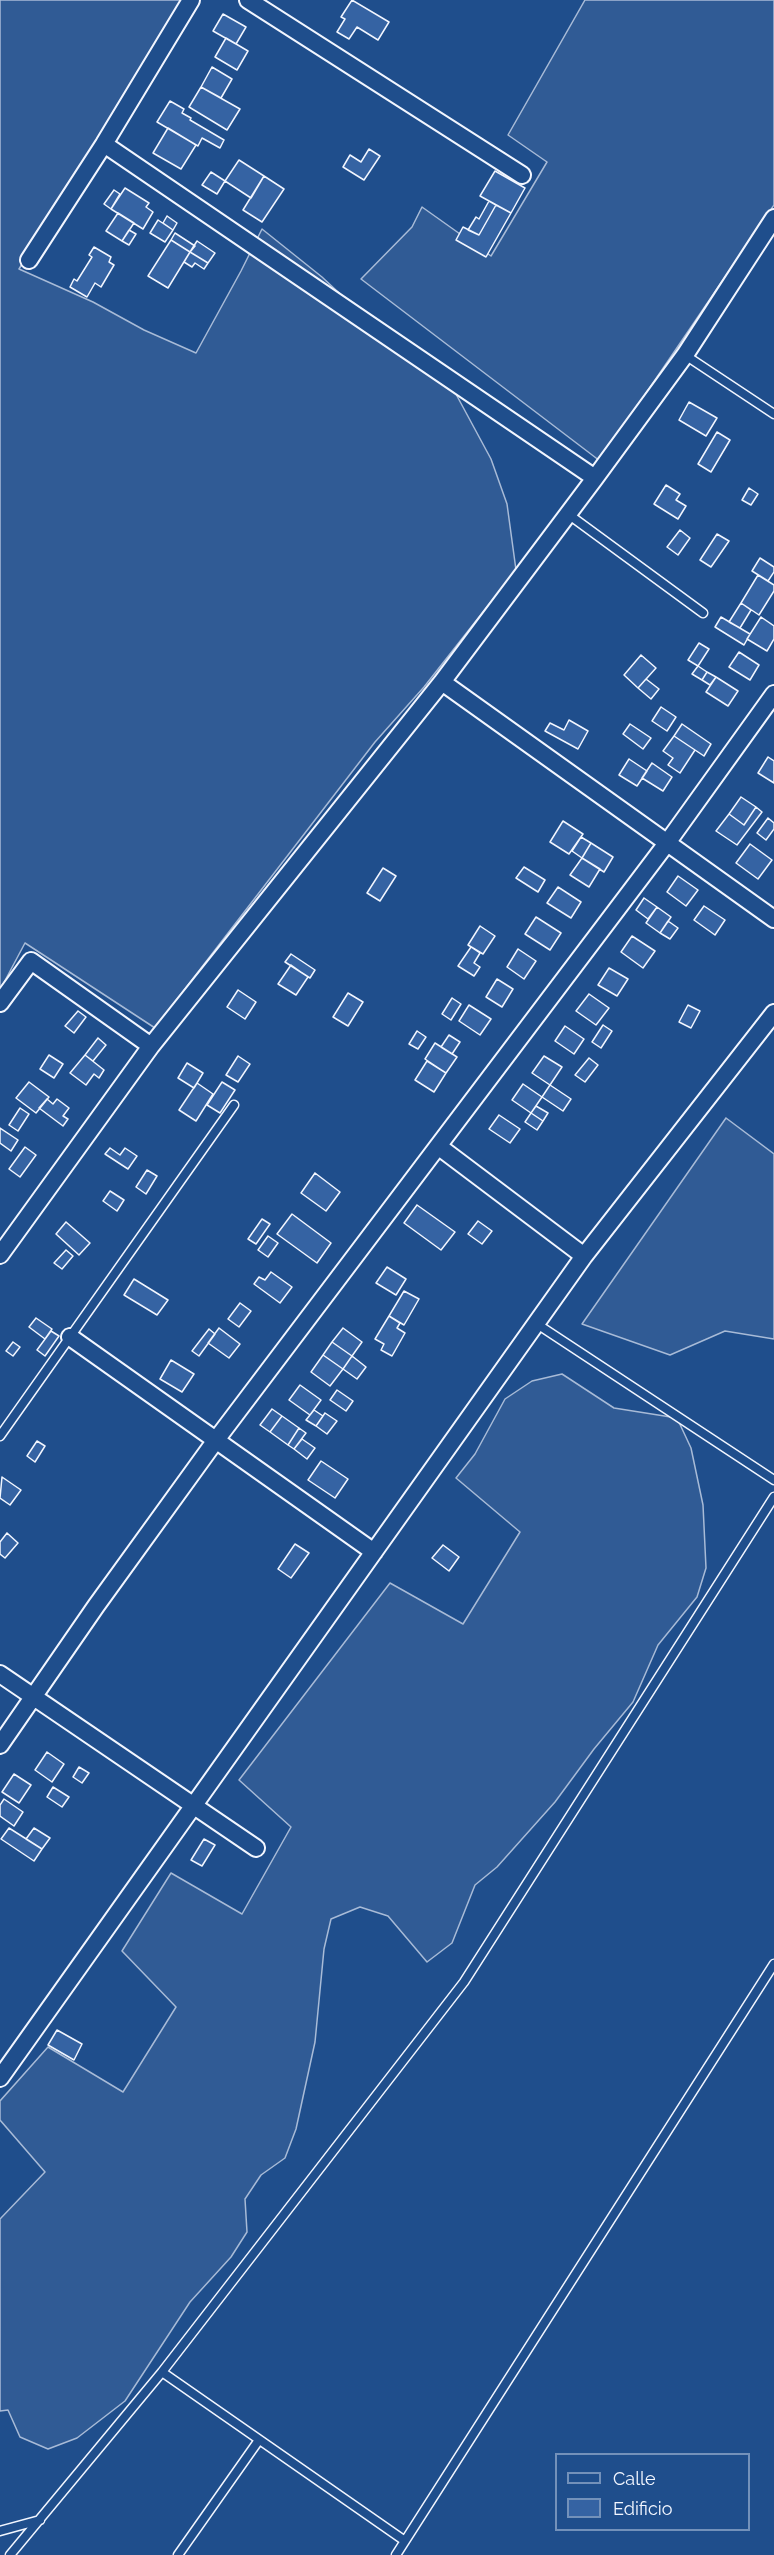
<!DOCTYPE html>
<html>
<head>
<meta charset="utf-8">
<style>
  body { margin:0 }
  #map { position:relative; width:774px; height:2555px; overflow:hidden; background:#1f4e8c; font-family:Raleway,sans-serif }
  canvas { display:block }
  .legend { position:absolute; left:555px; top:2453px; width:195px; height:78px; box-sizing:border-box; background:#1f4e8c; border:2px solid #7391ba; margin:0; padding:8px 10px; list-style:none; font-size:18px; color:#f2f6ff }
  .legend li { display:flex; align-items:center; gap:12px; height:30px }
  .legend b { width:30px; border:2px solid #7391ba }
</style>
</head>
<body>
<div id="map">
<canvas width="774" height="2555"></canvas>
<ul class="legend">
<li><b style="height:8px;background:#1f4e8c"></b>Calle</li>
<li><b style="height:16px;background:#3563a3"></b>Edificio</li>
</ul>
</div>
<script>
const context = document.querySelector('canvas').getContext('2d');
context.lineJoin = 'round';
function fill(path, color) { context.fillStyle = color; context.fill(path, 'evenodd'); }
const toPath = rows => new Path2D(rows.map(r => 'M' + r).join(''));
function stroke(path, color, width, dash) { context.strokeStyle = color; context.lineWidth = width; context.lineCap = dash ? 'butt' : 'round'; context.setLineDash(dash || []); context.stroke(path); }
const built = toPath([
  [0,0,184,0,19,269,93,302,144,330,196,353,241,271,262,229,322,277,369,321,450,383,491,459,507,504,516,570,424,687,375,742,155,1028,25,943,0,990,0,0],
  [585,0,774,0,774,205,600,461,361,279,412,227,422,207,491,256,547,162,508,135,585,0],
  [726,1118,774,1154,774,1339,725,1331,670,1355,582,1324,726,1118],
  [562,1374,614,1408,677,1418,691,1448,703,1505,706,1568,697,1597,658,1645,633,1702,594,1749,555,1802,497,1867,475,1885,452,1943,427,1962,388,1916,360,1907,331,1919,324,1949,315,2042,296,2129,285,2158,261,2175,245,2199,247,2232,231,2257,190,2302,125,2401,77,2438,48,2449,20,2437,8,2410,0,2411,0,2219,45,2172,0,2120,0,2101,48,2047,123,2092,176,2007,122,1951,171,1873,242,1914,291,1827,239,1780,390,1583,463,1624,520,1532,456,1478,475,1454,505,1399,532,1381,562,1374]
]);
const building = toPath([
  [352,0,389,22,378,40,357,27,349,39,337,32,345,19,341,17,352,0],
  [223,14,246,27,236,44,213,31,223,14],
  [226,38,248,51,237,70,215,57,226,38],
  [212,67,232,79,221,98,201,87,212,67],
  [201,87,240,109,227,130,189,107,201,87],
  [170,101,184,109,182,113,191,118,190,120,224,140,220,148,202,138,198,146,157,122,170,101],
  [168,128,196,145,181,169,153,153,168,128],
  [369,149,380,156,364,180,343,167,350,155,361,162,369,149],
  [239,160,264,176,251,198,225,181,239,160],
  [495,171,525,188,511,213,480,196,495,171],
  [211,172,225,181,217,194,202,185,211,172],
  [264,176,284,189,262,222,243,210,264,176],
  [125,188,149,203,146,207,153,212,143,229,111,209,125,188],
  [114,190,120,194,111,209,104,204,114,190],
  [489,201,496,205,479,235,468,230,476,217,479,219,489,201],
  [496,205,511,213,486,257,456,240,463,227,479,235,496,205],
  [118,213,134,223,122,241,106,231,118,213],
  [167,216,177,223,173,230,163,223,167,216],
  [158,220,173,230,165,242,150,233,158,220],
  [129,230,136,234,129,245,122,241,129,230],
  [175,233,195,246,190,252,171,240,175,233],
  [171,240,190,252,168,288,148,276,171,240],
  [197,241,215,253,208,263,190,252,197,241],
  [94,247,111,257,109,262,114,265,101,287,95,283,87,297,70,287,74,279,77,281,92,257,89,255,94,247],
  [190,252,208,263,204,269,195,263,192,267,184,262,190,252],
  [689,402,717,418,706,436,679,420,689,402],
  [717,432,730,440,711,472,698,464,717,432],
  [666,485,680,494,676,500,686,506,678,519,654,504,666,485],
  [749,488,758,494,751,505,742,500,749,488],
  [680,530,690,538,678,555,667,547,680,530],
  [717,534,729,541,711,567,700,560,717,534],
  [760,558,774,567,774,572,768,581,752,571,760,558],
  [758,575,774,585,774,591,759,615,741,603,758,575],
  [741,603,751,610,740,628,729,622,741,603],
  [721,617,750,634,744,645,715,627,721,617],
  [761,617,774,626,774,639,767,651,747,639,761,617],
  [699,643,709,649,698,666,688,660,699,643],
  [739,652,759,665,750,680,729,667,739,652],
  [641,655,656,668,638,688,624,675,641,655],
  [698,666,707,672,702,680,692,674,698,666],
  [707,672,716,677,710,685,702,680,707,672],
  [716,677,738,691,728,706,706,692,716,677],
  [646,679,659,689,651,699,638,688,646,679],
  [661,707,676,717,667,731,652,721,661,707],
  [569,720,588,731,578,749,545,731,550,723,564,730,569,720],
  [630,724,651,738,643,749,623,734,630,724],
  [682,724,711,744,704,756,674,736,682,724],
  [674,736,695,750,680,773,668,765,673,758,663,751,674,736],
  [768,757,774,761,774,783,758,773,768,757],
  [629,759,647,771,637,786,619,775,629,759],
  [652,763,672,777,663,791,642,778,652,763],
  [741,797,756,807,744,825,729,814,741,797],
  [756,807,762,812,737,845,716,831,729,814,744,825,756,807],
  [768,818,774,823,774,829,766,840,757,833,768,818],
  [563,821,583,834,569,854,550,842,563,821],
  [581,837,591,843,582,858,572,851,581,837],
  [591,843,613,857,604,872,582,858,591,843],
  [750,844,772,860,758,879,736,863,750,844],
  [582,858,600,869,589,887,570,875,582,858],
  [524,867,545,880,538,892,516,878,524,867],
  [383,868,396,876,380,901,367,893,383,868],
  [678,876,698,890,686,906,667,892,678,876],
  [558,887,581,902,571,918,547,903,558,887],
  [644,898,657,907,648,919,636,910,644,898],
  [704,906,725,920,715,935,694,920,704,906],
  [657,907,671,917,660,933,646,923,657,907],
  [536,917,561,933,550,950,525,934,536,917],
  [668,921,678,928,670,939,660,933,668,921],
  [480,926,495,936,483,954,468,945,480,926],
  [632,936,655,951,643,968,621,952,632,936],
  [471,947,480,953,474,963,480,967,474,976,458,966,471,947],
  [518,949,536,961,524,979,507,967,518,949],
  [291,954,315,970,310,978,285,962,291,954],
  [291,965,308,977,296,995,278,984,291,965],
  [609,968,628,979,617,996,598,985,609,968],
  [497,979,513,989,502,1007,486,997,497,979],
  [238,990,256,1002,245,1019,227,1007,238,990],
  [348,993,363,1002,348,1026,333,1017,348,993],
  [589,994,609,1008,596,1025,576,1011,589,994],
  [452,998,461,1004,451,1020,442,1014,452,998],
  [469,1005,491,1019,480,1035,459,1021,469,1005],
  [688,1005,700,1011,691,1028,679,1022,688,1005],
  [78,1011,86,1017,74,1033,65,1026,78,1011],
  [603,1025,612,1031,601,1048,592,1042,603,1025],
  [565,1026,584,1039,574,1054,555,1041,565,1026],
  [417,1031,426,1037,418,1049,409,1044,417,1031],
  [449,1035,460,1042,452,1054,441,1047,449,1035],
  [98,1038,106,1045,93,1061,85,1055,98,1038],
  [435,1043,457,1057,446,1073,425,1059,435,1043],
  [49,1055,63,1064,54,1078,40,1069,49,1055],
  [85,1055,104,1070,99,1078,94,1074,86,1085,70,1073,85,1055],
  [238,1056,250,1064,238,1082,226,1075,238,1056],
  [544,1056,562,1067,550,1085,532,1073,544,1056],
  [589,1058,598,1065,585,1082,575,1075,589,1058],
  [427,1061,446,1073,434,1092,415,1080,427,1061],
  [187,1063,203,1073,194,1088,178,1078,187,1063],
  [29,1082,49,1097,36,1113,16,1098,29,1082],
  [222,1082,235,1090,220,1113,207,1105,222,1082],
  [197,1083,213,1094,196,1121,179,1110,197,1083],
  [523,1084,542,1097,531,1113,512,1100,523,1084],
  [550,1085,571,1099,563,1111,542,1097,550,1085],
  [47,1099,53,1104,57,1099,69,1108,63,1116,68,1119,63,1126,39,1108,47,1099],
  [536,1106,548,1113,543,1121,531,1113,536,1106],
  [20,1108,29,1114,18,1131,9,1125,20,1108],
  [531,1113,543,1121,537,1130,525,1122,531,1113],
  [499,1115,520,1129,510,1143,489,1129,499,1115],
  [0,1128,18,1140,11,1151,0,1143,0,1128],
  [25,1147,36,1155,20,1177,9,1169,25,1147],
  [110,1148,120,1155,125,1148,137,1156,128,1169,105,1154,110,1148],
  [147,1170,157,1176,146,1194,136,1187,147,1170],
  [315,1173,340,1192,326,1211,301,1193,315,1173],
  [110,1191,124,1200,117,1211,103,1201,110,1191],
  [417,1205,455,1232,441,1250,404,1223,417,1205],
  [292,1214,331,1243,317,1263,277,1234,292,1214],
  [262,1219,270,1224,256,1244,248,1239,262,1219],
  [478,1221,492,1231,482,1244,468,1234,478,1221],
  [66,1222,90,1243,79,1255,56,1234,66,1222],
  [268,1236,278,1243,268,1257,258,1250,268,1236],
  [66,1250,73,1256,62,1269,54,1263,66,1250],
  [387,1267,406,1279,396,1295,376,1283,387,1267],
  [271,1272,292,1287,280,1303,254,1284,259,1277,265,1280,271,1272],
  [134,1279,168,1300,157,1315,124,1295,134,1279],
  [404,1291,419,1299,404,1325,389,1316,404,1291],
  [240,1303,251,1311,239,1327,228,1319,240,1303],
  [389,1316,400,1323,397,1328,405,1333,392,1356,381,1350,384,1344,375,1339,389,1316],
  [36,1318,52,1329,45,1339,29,1327,36,1318],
  [219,1328,240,1344,229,1358,208,1343,219,1328],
  [343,1328,362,1342,352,1356,332,1342,343,1328],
  [209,1329,215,1334,199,1356,192,1351,209,1329],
  [51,1331,59,1336,45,1356,37,1350,51,1331],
  [13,1342,20,1347,13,1356,6,1351,13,1342],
  [332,1342,352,1356,343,1369,323,1355,332,1342],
  [323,1355,343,1369,330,1386,311,1372,323,1355],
  [352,1356,366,1367,357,1379,343,1369,352,1356],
  [171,1360,194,1374,182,1392,160,1379,171,1360],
  [300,1385,321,1400,310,1415,289,1400,300,1385],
  [337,1390,353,1401,346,1411,330,1400,337,1390],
  [272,1409,282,1416,270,1432,260,1425,272,1409],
  [314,1410,323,1416,316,1426,306,1420,314,1410],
  [325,1413,337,1421,327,1434,316,1426,325,1413],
  [282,1416,299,1428,288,1445,270,1432,282,1416],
  [299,1428,306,1433,294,1449,288,1445,299,1428],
  [302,1439,315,1448,307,1459,294,1449,302,1439],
  [37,1441,45,1446,35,1462,27,1456,37,1441],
  [321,1461,348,1479,335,1498,308,1480,321,1461],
  [2,1477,21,1490,10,1505,0,1498,2,1477],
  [7,1533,18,1543,5,1558,0,1554,0,1542,7,1533],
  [295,1544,309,1553,291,1578,278,1569,295,1544],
  [443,1545,459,1557,449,1571,432,1558,443,1545],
  [47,1752,64,1764,52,1782,35,1770,47,1752],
  [79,1767,89,1773,82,1783,73,1777,79,1767],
  [14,1774,31,1785,19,1803,2,1792,14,1774],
  [53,1787,69,1797,62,1807,47,1797,53,1787],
  [4,1799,23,1812,14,1826,0,1816,0,1805,4,1799],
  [9,1828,42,1849,34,1861,1,1839,9,1828],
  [34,1828,50,1838,42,1849,26,1839,34,1828],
  [204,1839,215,1845,202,1866,191,1860,204,1839],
  [57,2030,82,2044,74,2060,48,2045,57,2030]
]);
const service = toPath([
  [685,355,774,414],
  [568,514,703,613],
  [537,1324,774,1480],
  [0,1436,234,1105],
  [162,2372,405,2541],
  [0,2531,40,2520],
  [10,2555,162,2372,464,1982,774,1497],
  [178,2555,259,2440],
  [396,2555,774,1964]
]);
const minor = toPath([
  [248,0,522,175],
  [104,144,595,478],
  [29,260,104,144,191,0],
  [442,682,774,919],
  [0,1003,31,961,151,1046],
  [438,1146,584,1256],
  [0,1255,151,1046,442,682,595,478,685,355,774,218],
  [70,1337,374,1552],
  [0,1674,256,1848],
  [0,1745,96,1606,216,1440,667,843,774,694],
  [0,2078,584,1256,774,1013]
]);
fill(built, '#305b95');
stroke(built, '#a8bbd7', 1.5);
fill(building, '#3563a3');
stroke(building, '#f2f6ff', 1.5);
stroke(service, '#f2f6ff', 11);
stroke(minor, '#f2f6ff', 20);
stroke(service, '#1f4e8c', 8);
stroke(minor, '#1f4e8c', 16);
</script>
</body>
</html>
